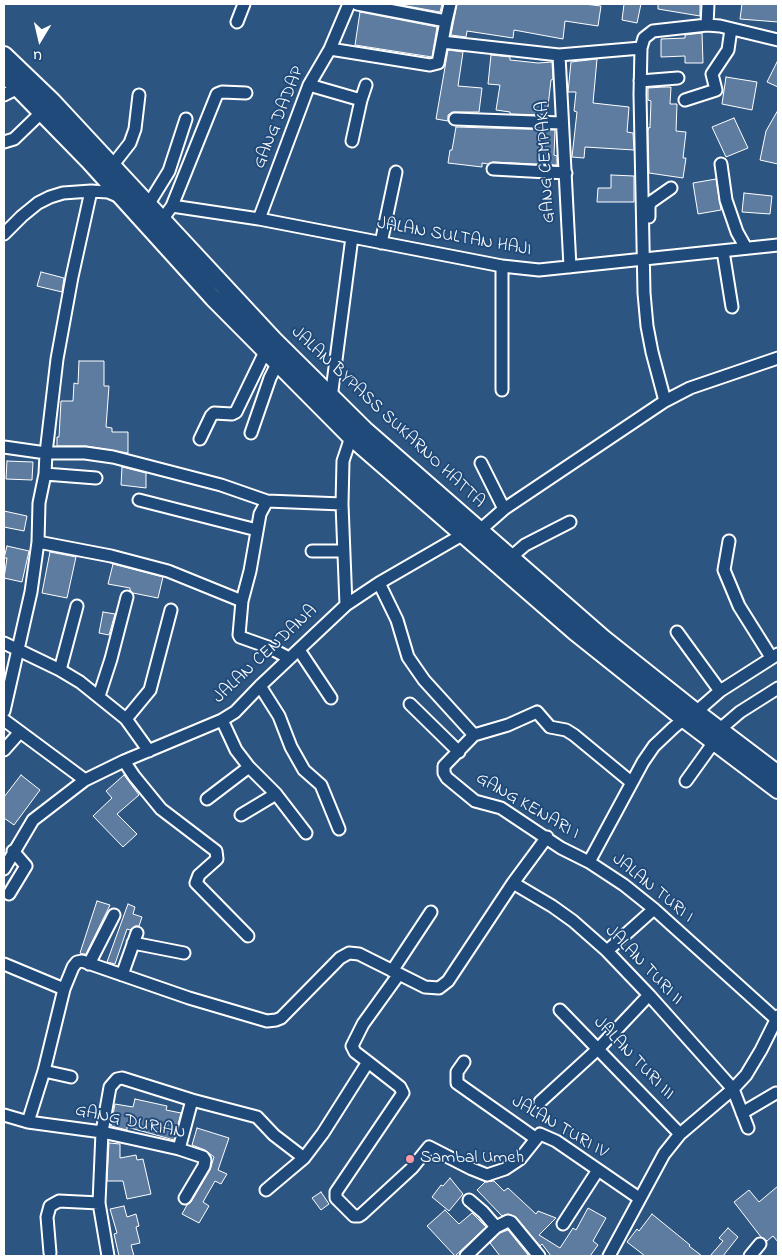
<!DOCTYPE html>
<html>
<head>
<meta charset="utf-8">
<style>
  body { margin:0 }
  #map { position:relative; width:782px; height:1260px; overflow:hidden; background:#2c5582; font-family:"Indie Flower",sans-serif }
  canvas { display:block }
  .frame { position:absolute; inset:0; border:5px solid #fff; pointer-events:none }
  .north { position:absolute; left:15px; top:15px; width:50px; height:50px; -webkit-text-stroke:4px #1f4a7a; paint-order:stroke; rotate:189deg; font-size:14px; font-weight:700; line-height:20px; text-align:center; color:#fff }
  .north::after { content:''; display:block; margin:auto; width:18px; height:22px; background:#fff; clip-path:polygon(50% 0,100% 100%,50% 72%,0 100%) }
</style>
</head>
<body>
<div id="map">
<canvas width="782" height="1260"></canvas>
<div class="frame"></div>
<div class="north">U</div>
</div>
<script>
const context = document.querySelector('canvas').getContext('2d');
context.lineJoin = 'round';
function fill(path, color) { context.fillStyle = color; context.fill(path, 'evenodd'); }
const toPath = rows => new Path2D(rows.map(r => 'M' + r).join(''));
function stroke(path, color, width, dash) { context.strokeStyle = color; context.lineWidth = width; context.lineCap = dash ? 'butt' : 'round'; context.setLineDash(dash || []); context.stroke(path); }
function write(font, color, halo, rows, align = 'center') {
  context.font = font + ' "Indie Flower",sans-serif'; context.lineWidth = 4; context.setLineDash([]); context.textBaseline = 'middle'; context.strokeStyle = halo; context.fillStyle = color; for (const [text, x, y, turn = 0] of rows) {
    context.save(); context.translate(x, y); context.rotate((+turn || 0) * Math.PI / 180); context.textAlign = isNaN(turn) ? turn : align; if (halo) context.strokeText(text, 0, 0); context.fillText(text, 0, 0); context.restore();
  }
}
const building = toPath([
  [396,4,442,4,440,12,396,4],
  [457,4,584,4,601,6,598,26,565,21,563,39,514,30,513,38,467,31,466,37,451,35,457,4],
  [624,4,641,4,637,23,622,20,624,4],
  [658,4,700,4,700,16,658,9,658,4],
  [742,4,778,4,778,22,740,19,742,4],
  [360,12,437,27,432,57,355,45,360,12],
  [702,33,703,63,685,63,685,56,661,57,661,39,685,38,685,35,702,33],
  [448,50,463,52,458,86,482,88,479,112,452,112,448,115,448,121,436,119,448,50],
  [491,55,510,57,510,60,538,63,552,62,553,79,551,80,547,115,510,114,510,112,496,110,500,85,488,84,491,55],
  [597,59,593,103,629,107,627,132,633,133,634,150,585,147,584,158,572,157,577,112,574,111,576,92,568,92,571,62,597,59],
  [778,60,778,87,767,82,778,60],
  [726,77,757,82,752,110,722,104,726,77],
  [664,87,671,87,670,104,677,104,676,131,686,132,683,158,686,158,683,178,649,173,648,131,649,127,650,128,651,101,648,100,648,88,664,87],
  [778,110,778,164,760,160,766,131,778,110],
  [734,118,748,148,726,157,712,127,734,118],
  [456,127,555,130,554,155,557,156,557,165,493,162,488,164,482,163,482,167,448,163,450,150,452,150,456,127],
  [611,175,634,176,634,202,597,202,598,188,611,188,611,175],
  [716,179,721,210,698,214,693,183,716,179],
  [744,193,772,196,770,214,742,212,744,193],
  [41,272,64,278,62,292,37,286,41,272],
  [79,361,104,361,104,386,109,386,106,427,112,428,112,432,128,432,128,453,86,446,57,446,57,437,59,437,61,401,73,401,74,383,78,384,79,361],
  [7,461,33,462,32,480,6,479,7,461],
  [122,467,146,473,146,488,121,485,122,467],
  [4,511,27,516,24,531,4,527,4,511],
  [7,546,29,551,22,582,4,578,7,558,4,558,7,546],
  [50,552,76,557,67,598,42,593,50,552],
  [113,564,163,577,158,598,133,593,130,590,130,588,108,584,113,564],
  [103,612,115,614,109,635,99,633,103,612],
  [21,775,40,790,14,825,4,818,4,797,21,775],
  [124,775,139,795,117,814,137,834,123,847,93,816,112,798,106,791,124,775],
  [97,901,110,905,86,954,82,954,80,953,97,901],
  [128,904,135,907,133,914,142,917,139,926,135,926,130,930,127,929,115,964,107,962,128,904],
  [135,1099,167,1106,166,1110,181,1113,174,1140,127,1127,127,1130,111,1126,115,1104,133,1107,135,1099],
  [197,1128,229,1138,218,1170,227,1174,221,1184,215,1181,203,1202,209,1206,199,1223,182,1214,187,1205,191,1202,210,1170,214,1157,205,1150,192,1145,197,1128],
  [109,1143,120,1144,120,1158,136,1155,137,1160,143,1159,151,1194,127,1199,123,1181,107,1181,109,1143],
  [450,1178,463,1194,449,1211,432,1197,441,1185,443,1186,450,1178],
  [494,1181,504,1191,508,1188,536,1214,538,1211,556,1218,539,1235,560,1248,573,1228,576,1230,588,1208,606,1218,593,1241,598,1245,590,1256,551,1256,542,1244,540,1246,516,1217,508,1214,502,1216,477,1190,485,1182,494,1181],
  [778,1186,778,1242,773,1236,767,1241,761,1237,734,1202,749,1190,759,1202,778,1186],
  [321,1192,329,1204,321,1210,312,1198,321,1192],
  [124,1206,127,1217,136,1214,139,1226,136,1227,140,1243,131,1245,134,1256,119,1256,114,1234,117,1233,110,1209,124,1206],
  [445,1210,459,1224,472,1213,486,1227,455,1256,427,1226,445,1210],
  [652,1214,690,1245,689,1246,702,1256,645,1256,627,1242,637,1229,639,1231,652,1214],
  [728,1228,738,1237,723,1256,710,1256,723,1241,719,1238,728,1228],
  [508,1230,528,1255,526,1256,500,1256,490,1243,500,1233,508,1230]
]);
const minor = toPath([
  [446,21,450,4],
  [237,22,244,4],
  [707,25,708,4],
  [442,42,559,55,641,48],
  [330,49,430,65,438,63,446,21,357,4],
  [559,55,570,267],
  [640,81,678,78],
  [309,85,361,100,352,141],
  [4,95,18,88],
  [361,100,366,85],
  [685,100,716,90,712,74,728,50,731,29],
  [455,119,561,123],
  [4,142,14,139,42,112],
  [721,164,726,200,737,232,746,248],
  [112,166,130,143,135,129,139,95],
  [493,169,566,173],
  [148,205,169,171,186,119],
  [172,206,217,94,222,92,246,93],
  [649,217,649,206,651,202,671,188],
  [259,219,309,85,330,49,349,4],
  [162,220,172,206,259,219,502,266,539,270,778,245],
  [4,234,22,216,38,203,50,197,63,193,91,191,108,192,120,197],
  [381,243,396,172],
  [723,251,732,307],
  [502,266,502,390],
  [331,398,352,237],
  [665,401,652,352,647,326,644,293,640,94,641,48,644,38,653,31,707,25,720,26,778,40],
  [251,433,270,378,277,364],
  [200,439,211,416,214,413,232,414,236,412,265,352,270,346],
  [4,447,46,453,85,453,113,457,221,485,267,501,342,504],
  [481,463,504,509],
  [45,474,96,478],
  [139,500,257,530],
  [267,501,260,514,250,571,242,601,239,635,240,637,268,647,289,658],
  [479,531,504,509,665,401,690,388,778,358],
  [729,541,724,570,739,606,771,657],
  [38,542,111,556,168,571,242,601],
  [312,551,343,551],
  [510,558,525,545,570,522],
  [379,583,397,620,408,657,424,680,474,735,444,766,444,773,447,778,475,801,501,808,561,848,589,862,624,885,654,909,777,1020],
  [346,605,342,504,343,461,351,437],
  [677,632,720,691],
  [4,643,60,670,80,682,126,719,149,751],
  [299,650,331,698],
  [60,670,77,606],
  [260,686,279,716,291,747,304,770,321,785,339,829],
  [99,696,111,659,127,597],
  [410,704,459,752],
  [4,711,31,592,38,542,39,503,45,474,46,453,57,359,72,277,91,191],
  [696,712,720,691,778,654],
  [126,719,150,690,171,610],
  [4,720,85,780],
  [222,720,236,750,249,767,276,794,306,833],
  [719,730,740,712,778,688],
  [474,735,508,725,537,712,550,727,566,730,574,735,631,782],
  [4,750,20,732],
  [124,761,134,776,161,809,216,851,217,859,199,875,196,883,248,936],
  [686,781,714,742],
  [207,799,249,767],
  [241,815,276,794],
  [589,862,643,762,654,746,673,728,684,719],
  [4,869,33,820,85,780,124,761,222,720,235,712,260,686,346,605,379,583,462,535],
  [513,883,552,906,573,921,607,951,649,995,733,1089,748,1128],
  [9,894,26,866,13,851],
  [133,943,184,953],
  [607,951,654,909],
  [4,964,64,989],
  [89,964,114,915],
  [392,971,431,912],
  [122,975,137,933],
  [560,1010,680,1134],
  [368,1062,400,1087,403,1093,336,1192,336,1198,354,1216,359,1216,362,1214,412,1168,429,1147,472,1169,487,1175,505,1169,520,1159,540,1134,556,1141,639,1198],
  [464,1062,457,1072,457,1083,535,1138],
  [44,1071,71,1077],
  [540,1102,599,1048,649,995],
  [742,1113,776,1093],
  [4,1115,28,1122,102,1132,134,1139,179,1149,203,1157,205,1160,204,1166,185,1198],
  [28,1122,44,1071,64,989,73,967,77,962,82,961,189,998,267,1021,276,1020,281,1018,340,958,349,953,359,954,425,987,439,988,448,981,513,883,547,837],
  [179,1149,192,1100],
  [266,1190,304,1158,323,1133,368,1062,355,1052,352,1046,363,1024,399,974],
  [563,1224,598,1170],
  [496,1227,508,1221,511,1222,539,1256],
  [50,1253,47,1217,50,1206,59,1201,99,1203],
  [108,1256,99,1203,102,1132,110,1087,117,1079,122,1078,192,1100,257,1117,274,1135,304,1158],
  [466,1256,496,1227,483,1212,469,1200],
  [609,1256,664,1154,680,1134,733,1089,746,1075,761,1050,778,1016],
  [750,1256,760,1244]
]);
const highway = toPath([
  [4,55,52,101,274,340,365,430,603,638,696,712,778,774],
  [4,74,89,161,213,298,351,437,575,632,684,719,778,790]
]);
const markers = [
  [410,1159,5,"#ff9aa2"]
];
const streetNames = [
  ["GANG DADAP",280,118,-68],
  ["GANG CEMPAKA",547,162,-93],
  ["JALAN SULTAN HAJI",454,238,10],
  ["JALAN BYPASS SUKARNO HATTA",387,418,43],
  ["JALAN CENDANA",266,655,-43],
  ["GANG KENARI I",527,807,30],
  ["JALAN TURI I",652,889,39],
  ["JALAN TURI II",643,966,46],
  ["JALAN TURI III",633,1059,46],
  ["GANG DURIAN",130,1123,12],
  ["JALAN TURI IV",559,1128,30]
];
const poiNames = [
  ["Sambal Umeh",420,1159]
];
fill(building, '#5e7c9f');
stroke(building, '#fff', 1);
stroke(minor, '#fff', 15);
stroke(highway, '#fff', 20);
stroke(minor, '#1f4a7a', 11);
stroke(highway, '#1f4a7a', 16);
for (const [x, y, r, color] of markers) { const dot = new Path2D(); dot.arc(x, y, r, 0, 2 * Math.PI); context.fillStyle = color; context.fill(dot); stroke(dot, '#1f4a7a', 2); }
write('18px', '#fff', '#1f4a7a', streetNames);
write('18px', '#fff', '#1f4a7a', poiNames, 'left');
</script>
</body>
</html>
